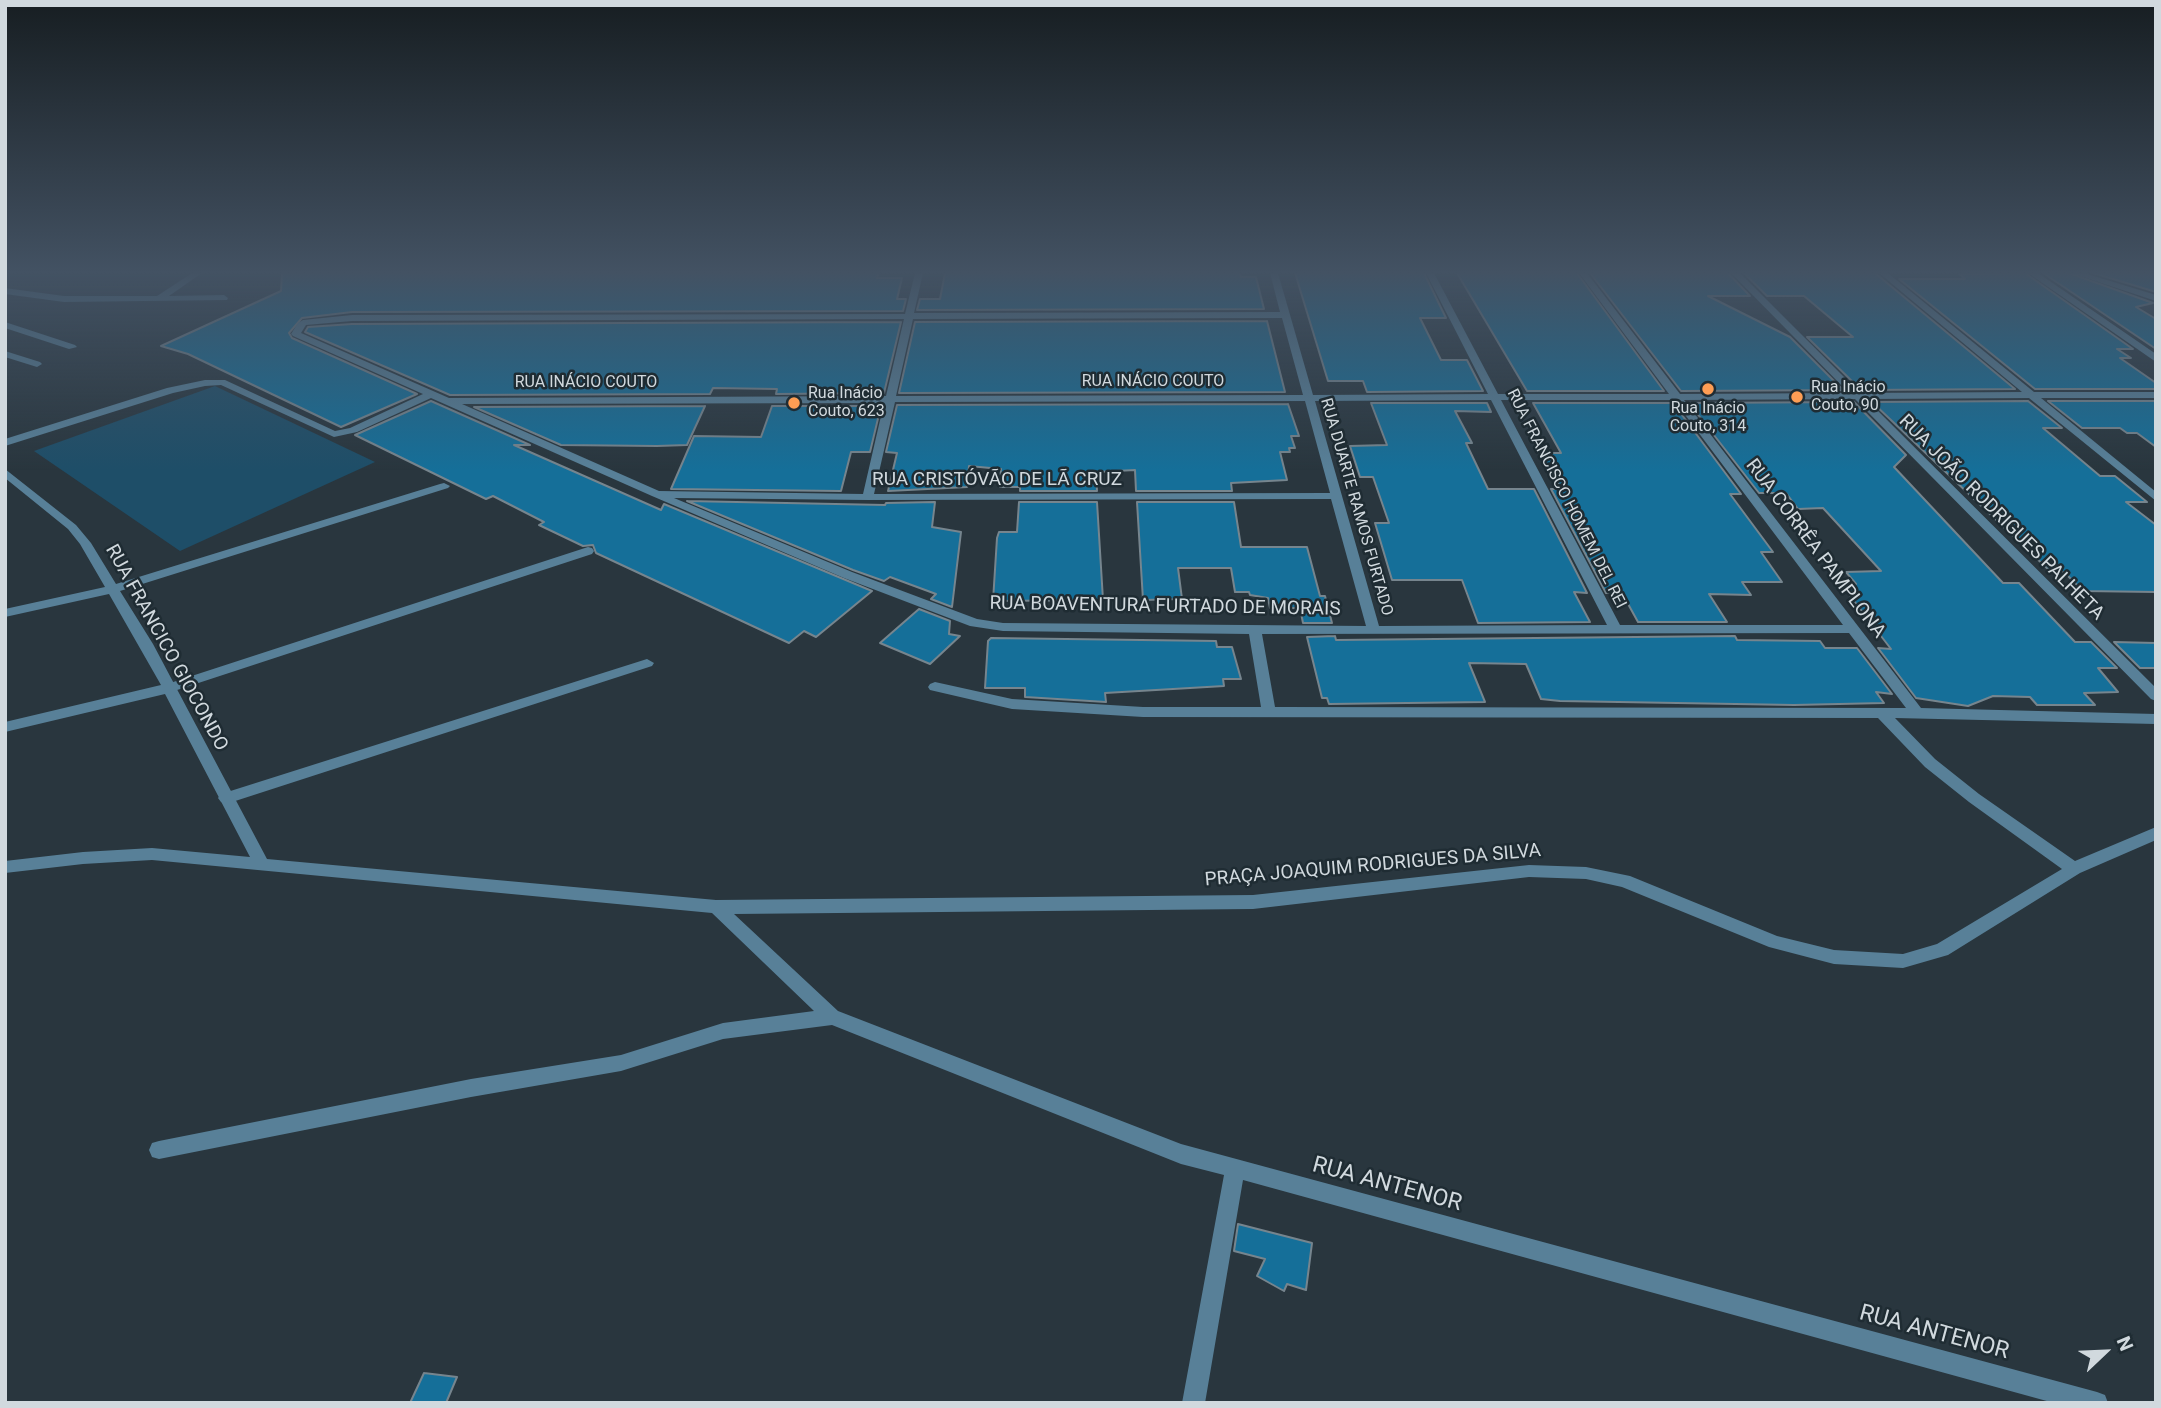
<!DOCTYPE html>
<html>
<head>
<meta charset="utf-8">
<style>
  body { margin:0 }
  #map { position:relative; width:2161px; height:1408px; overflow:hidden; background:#29363e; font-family:Roboto,sans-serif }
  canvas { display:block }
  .frame { position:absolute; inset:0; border:7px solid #d1d9de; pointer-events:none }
  .north { position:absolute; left:2070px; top:1317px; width:70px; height:70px; -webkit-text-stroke:5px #1f2c33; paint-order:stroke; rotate:67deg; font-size:19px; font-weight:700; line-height:28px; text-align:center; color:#d1d9de }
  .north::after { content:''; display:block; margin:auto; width:24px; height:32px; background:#d1d9de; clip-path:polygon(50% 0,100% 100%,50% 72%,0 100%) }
</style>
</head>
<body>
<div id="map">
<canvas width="2161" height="1408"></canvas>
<div class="frame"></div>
<div class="north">N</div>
</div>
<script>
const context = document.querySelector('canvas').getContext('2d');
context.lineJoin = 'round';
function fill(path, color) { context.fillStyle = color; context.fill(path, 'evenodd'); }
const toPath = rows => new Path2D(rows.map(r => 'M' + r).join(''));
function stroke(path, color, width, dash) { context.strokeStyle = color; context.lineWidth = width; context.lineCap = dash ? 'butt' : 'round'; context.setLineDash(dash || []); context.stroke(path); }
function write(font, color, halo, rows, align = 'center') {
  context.font = font + ' Roboto,sans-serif'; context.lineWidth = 5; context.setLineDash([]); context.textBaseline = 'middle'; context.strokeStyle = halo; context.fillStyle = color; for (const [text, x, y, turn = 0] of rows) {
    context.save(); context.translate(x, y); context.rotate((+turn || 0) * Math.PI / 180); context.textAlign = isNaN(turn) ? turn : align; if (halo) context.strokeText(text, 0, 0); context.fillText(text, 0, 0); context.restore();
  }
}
const green = toPath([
  [215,386,375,462,180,551,34,451]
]);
const building = toPath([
  [282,273,879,273,877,278,902,278,897,299,906,299,903,311,352,312,302,318,289,333,292,338,417,394,341,427,188,354,161,346,281,291,282,273],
  [945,273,1240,273,1241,277,1256,277,1264,309,917,310,920,299,940,299,945,273],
  [1295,273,1424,273,1446,318,1420,318,1441,360,1467,360,1483,391,1367,392,1363,381,1328,381,1295,273],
  [1457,273,1577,273,1664,391,1527,391,1457,273],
  [1590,273,1728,273,1750,296,1708,296,1790,337,1843,390,1681,391,1590,273],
  [1744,273,1875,273,2015,389,1861,390,1807,337,1853,337,1804,296,1767,296,1744,273],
  [2025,273,2133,349,2117,349,2131,358,2120,358,2156,383,2156,389,2035,389,1899,279,1965,279,1959,274,2025,273],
  [2043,273,2069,273,2153,303,2136,307,2156,319,2156,349,2043,273],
  [2093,273,2156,273,2156,292,2093,273],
  [1267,321,1285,392,899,393,915,322,1267,321],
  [901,322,884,393,776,394,777,389,713,388,710,394,450,395,305,332,308,327,352,324,901,322],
  [431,401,530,445,514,445,661,510,664,504,872,591,816,637,804,631,789,643,596,553,593,545,583,546,539,525,544,522,493,496,486,499,355,435,431,401],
  [2028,401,2062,428,2043,428,2100,476,2115,476,2147,502,2126,502,2156,525,2156,592,2083,591,2064,572,2051,572,1872,402,2028,401],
  [2048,401,2156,401,2156,447,2137,433,2127,433,2120,428,2082,428,2048,401],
  [1854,402,1906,455,1894,467,2003,583,2019,583,2075,642,2091,642,2117,668,2098,668,2118,692,2084,693,2095,705,2037,705,2030,697,1993,696,1968,706,1916,698,1878,648,1891,649,1841,584,1856,584,1846,572,1881,571,1823,508,1798,509,1786,493,1759,493,1689,403,1854,402],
  [1371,403,1487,403,1491,412,1455,411,1472,443,1466,443,1488,489,1534,489,1587,593,1574,592,1590,622,1478,623,1462,580,1392,580,1375,523,1389,523,1373,477,1360,477,1350,446,1387,445,1371,403],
  [1533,403,1673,403,1741,494,1730,494,1773,552,1761,552,1782,582,1742,582,1751,595,1709,594,1727,622,1638,622,1622,593,1606,593,1551,489,1562,489,1539,453,1561,453,1533,403],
  [1288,404,1299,436,1291,436,1295,448,1289,448,1290,452,1280,452,1287,480,1231,483,1232,491,1136,491,1135,470,1096,472,1097,491,1020,491,1020,487,1000,487,1001,469,969,466,967,487,888,491,897,453,886,452,897,405,1288,404],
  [705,406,687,445,657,446,561,445,474,407,705,406],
  [772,406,881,406,870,452,851,452,841,491,671,489,694,436,761,437,772,406],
  [687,501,885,505,886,503,935,502,932,527,961,532,952,607,931,599,936,594,890,577,884,581,853,570,687,501],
  [1019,502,1097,502,1103,600,993,601,997,538,999,532,1017,532,1019,502],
  [1137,502,1234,502,1241,547,1307,547,1320,596,1325,596,1332,623,1303,623,1300,608,1270,608,1268,598,1250,595,1249,592,1235,592,1231,568,1178,568,1182,599,1143,600,1137,502],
  [919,609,950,621,949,634,960,636,930,664,880,643,919,609],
  [1335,636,1336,640,1735,636,1737,640,1820,641,1825,648,1857,648,1892,694,1876,692,1884,703,1794,705,1560,701,1541,699,1526,664,1469,663,1485,702,1329,704,1327,698,1322,698,1307,637,1335,636],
  [991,638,1216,641,1217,647,1232,647,1241,679,1223,679,1224,686,1105,693,1106,702,1025,697,1025,688,985,688,988,641,991,638],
  [2114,642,2156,643,2156,668,2140,668,2114,642],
  [1238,1224,1312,1243,1306,1290,1287,1284,1284,1291,1257,1276,1265,1259,1234,1251,1238,1224],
  [424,1373,457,1377,446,1403,410,1403,424,1373]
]);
const service = toPath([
  [588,547,592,548,594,551,592,554,174,691,164,691,162,688,164,685,588,547],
  [647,659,654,663,652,666,226,804,221,802,218,798,221,794,647,659]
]);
const minor = toPath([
  [192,273,202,273,169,296,224,295,228,298,227,300,64,302,5,294,5,288,64,296,157,296,192,273],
  [915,273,923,273,914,313,1280,312,1270,273,1278,273,1313,395,1488,394,1426,273,1434,273,1498,394,1669,394,1579,273,1587,273,1680,394,1849,393,1731,273,1740,273,1860,393,2022,392,1879,273,1888,273,2034,392,2156,392,2156,398,2041,398,2156,492,2156,501,2029,398,1866,399,2156,688,2156,701,2151,699,1855,399,1684,400,1921,708,2156,714,2156,724,1895,718,1935,759,1979,794,2075,861,2156,827,2156,840,2080,873,1948,955,1903,968,1834,964,1769,947,1622,887,1586,879,1529,877,1253,909,734,914,838,1011,1181,1144,2097,1392,2105,1395,2108,1403,2054,1403,1243,1180,1205,1403,1182,1403,1224,1175,1181,1164,832,1025,723,1039,621,1071,471,1097,159,1159,152,1157,149,1150,152,1143,159,1141,471,1079,621,1055,723,1023,814,1011,712,913,152,860,83,864,5,873,5,861,83,852,152,848,250,857,165,694,5,732,5,722,161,685,109,594,5,617,5,609,105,587,80,544,68,529,5,478,5,469,76,525,91,543,116,584,440,484,444,483,450,486,448,488,120,591,153,644,267,859,716,900,1253,895,1529,865,1586,867,1630,876,1777,936,1834,950,1903,954,1937,944,2062,869,1969,802,1925,767,1878,718,1143,717,1012,709,930,690,928,687,930,684,935,682,1012,699,1143,707,1261,707,1249,634,1003,631,970,626,844,578,652,496,431,398,357,432,334,437,221,385,205,386,173,393,5,446,5,439,167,388,205,380,225,380,335,431,350,428,423,394,293,336,291,334,298,323,303,320,352,315,905,314,915,273],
  [1282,318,1303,395,896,396,913,319,1282,318],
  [904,319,886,396,449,398,301,333,306,325,352,321,904,319],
  [1491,400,1607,625,1379,626,1315,401,1491,400],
  [1501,400,1674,400,1843,625,1620,625,1501,400],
  [1305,401,1330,493,874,494,895,402,1305,401],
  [884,403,863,494,659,491,462,404,884,403],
  [674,498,868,500,1331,499,1366,626,1003,623,977,619,852,572,674,498],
  [1849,633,1906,708,1275,707,1262,634,1849,633],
  [2028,273,2038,273,2156,354,2156,362,2028,273],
  [2071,273,2084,273,2156,295,2156,301,2071,273],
  [5,322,75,345,77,347,69,349,5,328,5,322],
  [5,351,40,362,42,364,37,367,5,357,5,351]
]);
const markers = [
  [1708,389,7,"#fd9d54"],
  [1797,397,7,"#fd9d54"],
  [794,403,7,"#fd9d54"]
];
const farStreetnames = [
  ["RUA INÁCIO COUTO",1153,382],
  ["RUA INÁCIO COUTO",586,383],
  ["RUA FRANCISCO HOMEM DEL REI",1566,499,63],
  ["RUA DUARTE RAMOS FURTADO",1356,507,74]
];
const farPoinames = [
  ["Rua Inácio",1811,388],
  ["Couto, 90",1811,406],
  ["Rua Inácio",808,394],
  ["Couto, 623",808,412],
  ["Rua Inácio",1708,409,"center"],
  ["Couto, 314",1708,427,"center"]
];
const streetNames = [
  ["RUA CRISTÓVÃO DE LÃ CRUZ",997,480],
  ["RUA JOÃO RODRIGUES PALHETA",2001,518,45],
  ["RUA CORRÊA PAMPLONA",1815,549,53],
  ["RUA BOAVENTURA FURTADO DE MORAIS",1165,607,1],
  ["RUA FRANCICO GIOCONDO",166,648,61],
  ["PRAÇA JOAQUIM RODRIGUES DA SILVA",1373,866,-5]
];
const nearStreetnames = [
  ["RUA ANTENOR",1387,1185,15],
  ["RUA ANTENOR",1934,1333,15]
];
fill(green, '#1e4e68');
fill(building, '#156f99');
stroke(building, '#76858e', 2);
fill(service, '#588098');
fill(minor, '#588098');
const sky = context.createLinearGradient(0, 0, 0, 470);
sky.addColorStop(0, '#171e22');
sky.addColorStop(0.58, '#435263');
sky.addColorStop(1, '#43526300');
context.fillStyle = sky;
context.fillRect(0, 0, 2161, 470);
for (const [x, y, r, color] of markers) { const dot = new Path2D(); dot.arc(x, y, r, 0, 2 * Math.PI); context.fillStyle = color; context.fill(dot); stroke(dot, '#1f2c33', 2.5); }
write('16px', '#d1d9de', '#1f2c33', farStreetnames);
write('16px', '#d1d9de', '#1f2c33', farPoinames, 'left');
write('19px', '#d1d9de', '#1f2c33', streetNames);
write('23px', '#d1d9de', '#1f2c33', nearStreetnames);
</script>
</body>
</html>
